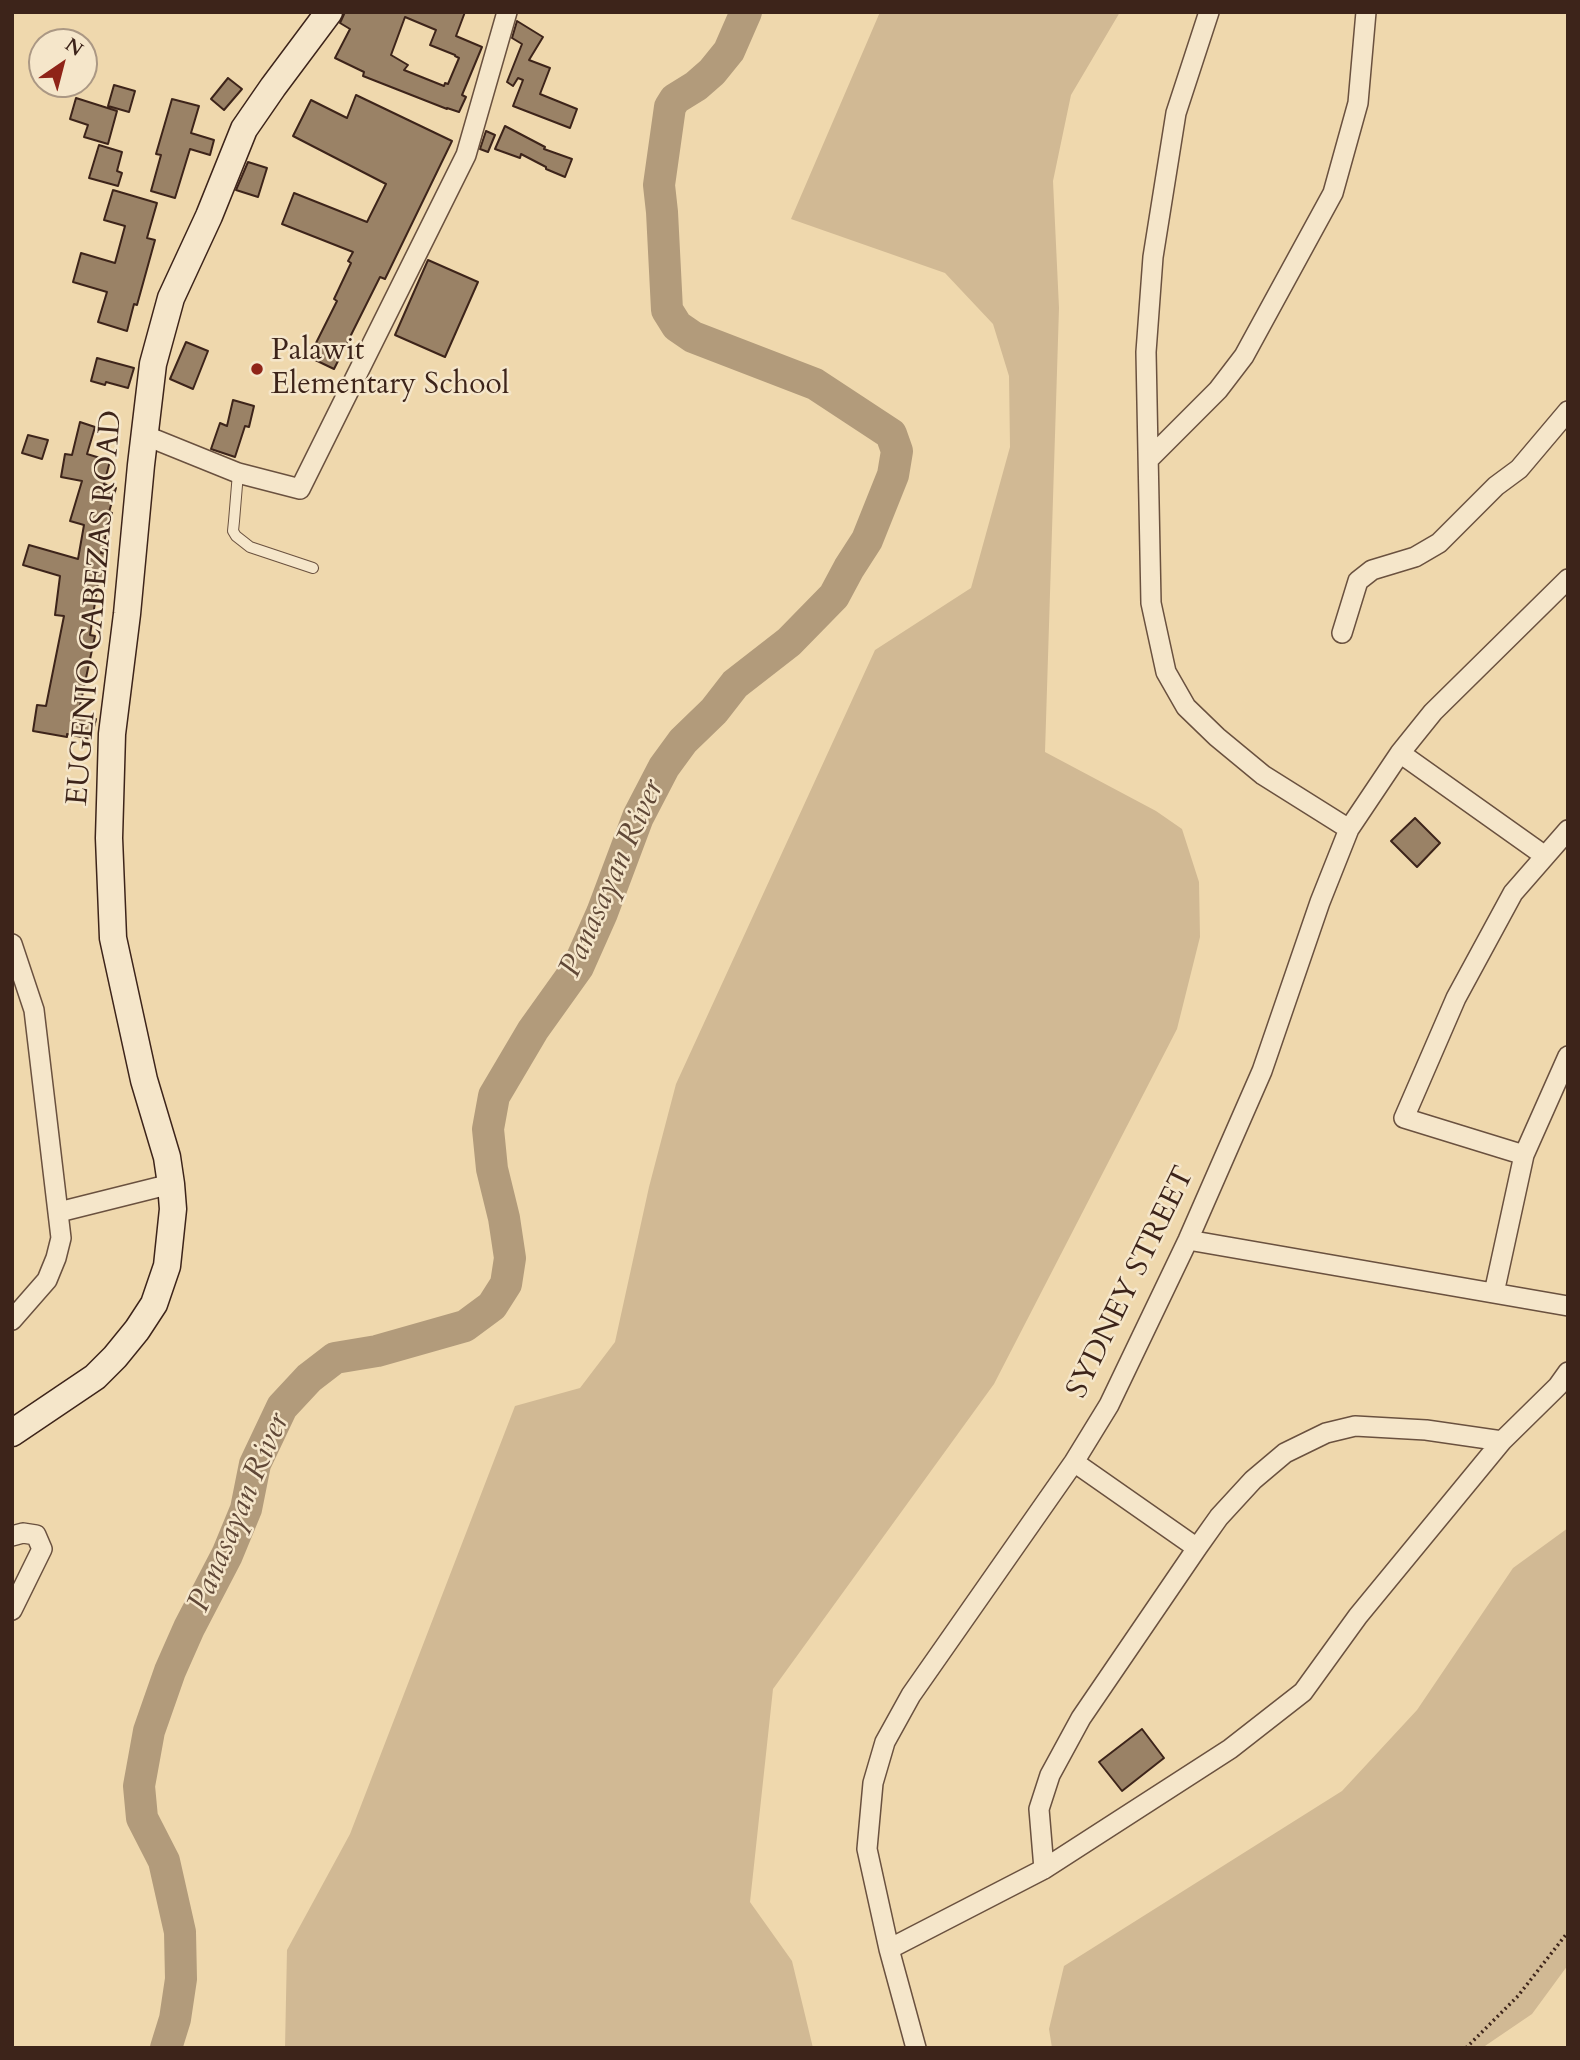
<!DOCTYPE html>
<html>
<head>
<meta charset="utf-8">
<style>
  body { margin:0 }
  #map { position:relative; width:1580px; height:2060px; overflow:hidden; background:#efd8ad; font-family:Cardo,serif }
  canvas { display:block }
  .frame { position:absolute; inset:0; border:14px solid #3d241a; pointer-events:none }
  .north { position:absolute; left:28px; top:28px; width:70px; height:70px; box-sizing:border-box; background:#f5e6ca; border:2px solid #ab9884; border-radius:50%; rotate:35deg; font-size:19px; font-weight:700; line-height:28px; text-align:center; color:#3d241a }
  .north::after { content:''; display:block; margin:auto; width:24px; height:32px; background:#8f2418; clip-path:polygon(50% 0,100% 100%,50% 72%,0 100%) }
</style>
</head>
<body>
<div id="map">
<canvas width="1580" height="2060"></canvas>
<div class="frame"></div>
<div class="north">N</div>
</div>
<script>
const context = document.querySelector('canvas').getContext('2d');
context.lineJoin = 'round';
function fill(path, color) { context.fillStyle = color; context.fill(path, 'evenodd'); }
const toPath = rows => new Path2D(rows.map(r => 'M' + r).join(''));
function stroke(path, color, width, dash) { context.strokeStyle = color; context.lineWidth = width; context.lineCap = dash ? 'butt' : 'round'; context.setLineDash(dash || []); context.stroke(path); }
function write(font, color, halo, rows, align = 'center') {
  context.font = font + ' Cardo,serif'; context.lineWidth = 5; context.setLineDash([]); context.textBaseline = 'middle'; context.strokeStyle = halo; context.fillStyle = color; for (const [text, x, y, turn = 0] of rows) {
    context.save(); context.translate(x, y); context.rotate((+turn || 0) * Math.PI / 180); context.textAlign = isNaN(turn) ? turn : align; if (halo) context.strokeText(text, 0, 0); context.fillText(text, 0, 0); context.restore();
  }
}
const green = toPath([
  [880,12,1120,12,1071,95,1053,181,1059,308,1045,752,1156,811,1182,829,1199,882,1200,937,1177,1029,994,1384,773,1689,750,1902,792,1961,813,2048,285,2048,287,1950,350,1834,515,1406,580,1388,615,1342,649,1187,676,1084,875,650,971,588,1010,447,1009,376,993,324,945,273,791,219],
  [1568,1528,1568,1965,1532,2014,1482,2048,1052,2048,1049,2029,1064,1966,1342,1791,1417,1710,1513,1568]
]);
const river = toPath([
  [166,2048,175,2019,181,1979,180,1932,164,1861,142,1818,139,1786,149,1731,170,1671,189,1628,227,1555,246,1509,255,1464,282,1407,309,1378,335,1358,377,1351,465,1326,492,1306,506,1284,510,1258,504,1218,492,1169,488,1129,494,1096,533,1030,578,967,602,913,638,817,664,767,683,741,714,711,735,684,789,642,834,596,849,568,867,540,893,475,897,451,891,434,815,384,693,337,677,326,667,310,662,212,659,185,670,107,675,99,696,86,712,72,729,51,746,12]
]);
const building = toPath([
  [345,12,465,12,456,36,482,47,462,95,466,97,459,112,447,108,447,109,363,76,364,72,335,58,350,29,340,23,345,12],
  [405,17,436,30,430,45,455,55,455,56,459,58,448,84,445,83,444,86,404,70,408,65,391,55,405,17],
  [517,21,543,37,529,60,550,68,540,94,577,109,570,128,513,106,523,80,518,78,513,86,507,82,522,44,512,38,517,21],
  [228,78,242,89,224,110,211,99,228,78],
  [114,85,135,91,129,112,108,106,114,85],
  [356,95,452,141,385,279,380,277,334,369,309,357,337,301,334,299,351,263,348,261,353,252,282,224,294,193,367,222,386,184,293,136,311,100,347,118,356,95],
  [76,98,117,111,108,144,84,137,88,125,70,119,76,98],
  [172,99,199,106,191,133,214,140,210,155,190,149,175,198,151,191,161,155,156,154,172,99],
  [505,126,545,147,544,149,572,159,565,177,546,169,546,167,521,154,520,158,495,149,505,126],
  [486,131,495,135,488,152,480,149,486,131],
  [99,145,122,152,117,171,122,173,118,186,89,178,99,145],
  [248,162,267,168,258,197,236,190,248,162],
  [113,190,157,203,147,238,155,240,137,305,134,304,127,331,98,322,107,292,73,282,81,253,115,263,125,226,104,220,113,190],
  [428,260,478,282,445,357,395,335,428,260],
  [186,342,208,351,193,389,170,379,186,342],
  [97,358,134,368,128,388,106,382,105,385,91,381,97,358],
  [233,400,254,406,249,427,245,426,235,457,211,449,220,423,227,426,233,400],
  [80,422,95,427,87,454,110,461,104,484,116,488,109,512,112,513,101,553,108,554,103,584,98,583,90,635,95,636,78,715,96,719,91,739,67,734,67,737,33,731,37,705,46,706,64,616,55,615,60,576,23,565,29,545,78,559,84,525,70,521,82,481,61,477,65,454,72,455,80,422],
  [28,435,48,440,42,459,22,453,28,435],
  [1415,818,1440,843,1417,867,1391,841,1415,818],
  [1142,1729,1164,1758,1122,1791,1099,1762,1142,1729]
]);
const path = toPath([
  [1466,2048,1518,1996,1568,1932]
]);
const lane = toPath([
  [238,473,234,521,233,531,236,536,250,547,313,568]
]);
const street = toPath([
  [1209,12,1176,113,1153,257,1146,352,1151,603,1166,672,1186,707,1217,737,1263,775,1349,829],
  [144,435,238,473,300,489,466,155,507,12],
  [1149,459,1218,390,1244,356,1333,193,1358,103,1366,12],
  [1342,633,1358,581,1372,570,1415,557,1439,543,1496,486,1519,469,1568,411],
  [1400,753,1545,856],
  [12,944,34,1010,61,1238,56,1258,47,1280,12,1320],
  [1524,1155,1404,1118,1456,998,1513,893,1568,830],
  [59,1212,171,1184],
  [1188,1240,1568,1306],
  [1494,1293,1524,1155,1568,1056],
  [1074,1462,1197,1548],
  [12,1536,23,1533,36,1535,42,1549,12,1610],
  [1044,1869,1039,1809,1050,1775,1081,1718,1197,1548,1219,1517,1253,1480,1285,1453,1326,1433,1355,1426,1426,1430,1502,1441],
  [889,1949,1044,1869,1230,1749,1303,1692,1358,1616,1502,1441,1558,1386,1568,1372],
  [916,2048,889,1949,867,1849,873,1783,885,1742,911,1695,1074,1462,1109,1405,1188,1240,1262,1071,1320,902,1349,829,1400,753,1433,712,1568,579]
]);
const secondary = toPath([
  [12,1433,95,1377,115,1357,137,1330,154,1304,167,1266,173,1209,171,1184,167,1157,144,1080,113,938,109,838,112,734,127,614,141,465,153,364,171,298,209,216,244,129,273,87,329,12]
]);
const markers = [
  [257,369,7,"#8f2418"]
];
const poiNames = [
  ["Palawit",271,352],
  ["Elementary School",271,386]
];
const streetNames = [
  ["EUGENIO CABEZAS ROAD",96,608,-85],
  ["SYDNEY STREET",1132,1283,-64]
];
const waterNames = [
  ["Panasayan River",613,879,-66],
  ["Panasayan River",240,1513,-67]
];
fill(green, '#d1b994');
stroke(river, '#b29b7b', 32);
fill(building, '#9a8266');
stroke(building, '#3d241a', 2);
stroke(lane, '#6a513f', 12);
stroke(street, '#6a513f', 22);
stroke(secondary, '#3d241a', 29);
stroke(path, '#3d241a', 3.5, [2, 3.5]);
stroke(lane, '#f5e6ca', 10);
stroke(street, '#f5e6ca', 19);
stroke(secondary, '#f5e6ca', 26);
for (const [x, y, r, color] of markers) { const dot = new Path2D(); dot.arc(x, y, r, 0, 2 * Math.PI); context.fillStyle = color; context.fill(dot); stroke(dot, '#f5e6ca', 2.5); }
write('30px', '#3d241a', '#f5e6ca', poiNames, 'left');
write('30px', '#3d241a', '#f5e6ca', streetNames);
write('italic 32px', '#604837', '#f5e6ca', waterNames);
</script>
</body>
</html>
